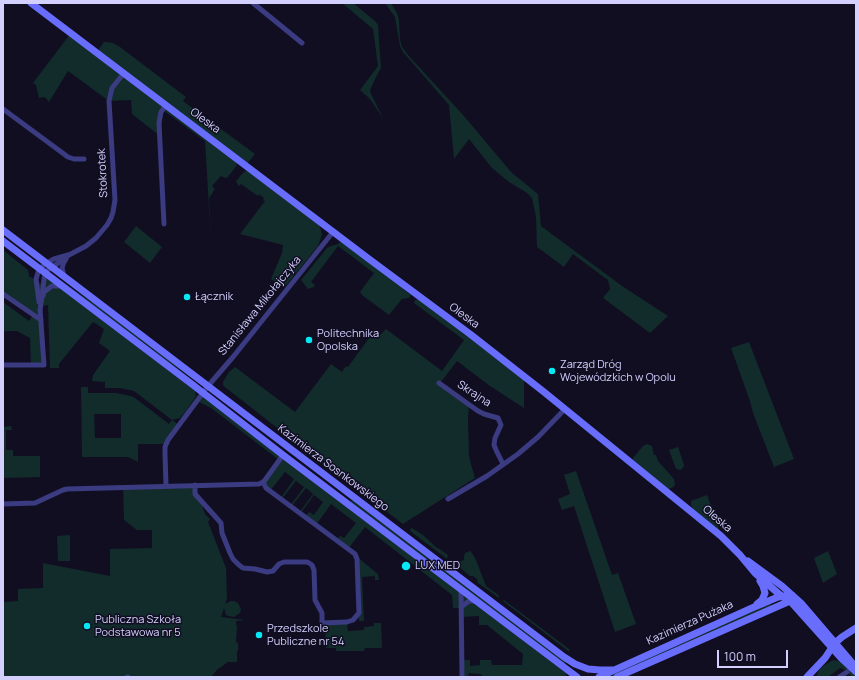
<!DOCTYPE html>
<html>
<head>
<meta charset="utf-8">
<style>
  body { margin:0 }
  #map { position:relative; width:859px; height:680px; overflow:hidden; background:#110e22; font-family:Manrope,sans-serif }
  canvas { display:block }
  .frame { position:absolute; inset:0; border:4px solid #d3d0fe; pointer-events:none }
  .scale { position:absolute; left:717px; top:650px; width:71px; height:18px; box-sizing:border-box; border:2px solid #d3d0fe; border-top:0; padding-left:5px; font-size:12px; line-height:14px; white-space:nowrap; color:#d3d0fe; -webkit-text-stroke:3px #110e22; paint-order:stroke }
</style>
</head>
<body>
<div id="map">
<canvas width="859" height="680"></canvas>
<div class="frame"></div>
<div class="scale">100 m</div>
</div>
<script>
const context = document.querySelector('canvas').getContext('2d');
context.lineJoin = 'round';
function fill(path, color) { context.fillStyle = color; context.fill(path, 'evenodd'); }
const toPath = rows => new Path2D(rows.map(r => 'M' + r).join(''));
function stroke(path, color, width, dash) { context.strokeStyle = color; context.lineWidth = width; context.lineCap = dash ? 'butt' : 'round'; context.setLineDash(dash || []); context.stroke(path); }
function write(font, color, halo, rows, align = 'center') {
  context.font = font + ' Manrope,sans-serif'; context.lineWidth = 3; context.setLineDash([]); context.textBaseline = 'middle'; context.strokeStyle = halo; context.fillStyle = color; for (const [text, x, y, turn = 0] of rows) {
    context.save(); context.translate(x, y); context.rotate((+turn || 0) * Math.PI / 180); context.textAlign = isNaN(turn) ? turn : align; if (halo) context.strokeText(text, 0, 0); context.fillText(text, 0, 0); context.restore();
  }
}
const green = toPath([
  [342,3,353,3,375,21,378,25,381,68,376,77,370,90,371,94,383,118,370,99,360,90,378,66,373,29],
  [385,3,391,3,397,13,399,20,400,40,402,47,408,55,464,116,511,172,538,194,541,226,622,286,668,316,650,333,603,298,610,289,608,280,605,278,573,254,564,267,537,247,536,217,532,198,527,193,509,182,492,168,469,139,454,159,449,105,403,52,400,46,395,17],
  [71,33,97,52,104,42,107,42,113,43,120,47,186,97,183,101,255,154,246,165,234,157,237,165,228,177,225,178,221,176,212,186,215,189,209,198,211,241,205,141,163,110,160,136,132,114,131,100,109,101,68,71,49,102,45,97,39,98,36,85,33,83],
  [245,171,248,171,318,224,320,227,322,234,321,238,318,246,284,288,271,279,282,253,283,245,240,234,265,201,263,200,264,198,259,194,258,196,241,184,239,186,238,185,236,181,241,175],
  [136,226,162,247,150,263,124,242],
  [340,242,343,243,403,286,403,289,411,295,409,298,402,299,389,315,362,295,360,292,374,273,338,246,311,282,315,285,314,287,308,289,301,280,327,248,331,246,338,244],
  [3,250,28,270,29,276,41,284,45,272,106,323,195,391,196,396,186,411,180,418,172,420,179,425,166,444,138,444,138,462,128,457,82,457,81,387,88,387,88,393,116,393,131,396,135,398,169,424,172,420,134,391,120,388,105,388,105,382,92,381,93,375,110,351,99,343,104,329,93,322,59,364,59,368,50,368,48,305,41,306,44,365,31,365,30,338,17,331,3,331,3,302,29,321,33,315,3,294],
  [94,414,121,414,121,438,95,438],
  [66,285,92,302,195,379,194,380,179,369,158,356],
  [420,298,524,376,524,408,490,386,457,361,441,382,469,404,468,420,469,455,471,464,475,478,403,524,313,456,225,387,223,385,223,382,229,372,235,367,295,412,331,364,342,372,346,366,348,367,374,331,380,335,386,329,442,371,464,340,414,303,415,300],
  [749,342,794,459,774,467,753,413,750,401,731,348],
  [203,393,566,673,566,677,484,677,480,674,469,673,468,677,462,677,462,660,470,660,470,666,480,665,480,660,491,660,492,665,522,665,523,654,487,625,479,625,479,616,461,617,461,608,453,608,452,595,365,527,348,549,336,540,340,536,344,538,356,523,331,504,316,525,305,517,309,512,314,515,323,502,314,495,300,514,299,513,313,494,306,488,291,507,290,506,304,487,296,481,281,500,280,499,294,479,285,472,270,491,263,482,279,460,211,408,197,401],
  [11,426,12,430,6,430,6,450,13,450,13,456,40,456,40,477,3,478,3,427],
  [647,444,652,446,654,455,656,455,658,461,674,479,675,485,673,487,669,489,662,488,633,465,633,458,643,446],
  [678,447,684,465,683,468,680,470,676,469,669,450],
  [576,471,612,575,618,573,636,624,615,632,574,506,562,510,558,499,570,494,564,475],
  [195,485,205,514,210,519,208,522,226,568,227,598,225,604,231,601,234,601,238,603,241,609,240,613,234,617,228,616,226,615,224,608,221,617,245,620,236,621,236,625,237,626,236,642,238,643,238,651,237,651,237,662,228,662,217,670,211,677,3,677,3,602,18,601,18,589,43,588,43,563,110,576,110,549,152,548,152,530,137,530,124,520,123,487],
  [707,495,722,537,697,517,691,505,691,501],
  [352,499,566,662,564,665,350,502],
  [411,528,412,528,423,535,436,547,441,550,448,555,447,559,410,531],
  [70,535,70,561,58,561,57,536],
  [470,551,472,553,476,560,486,586,497,594,499,596,499,598,478,583,477,579,473,576,470,576,459,567,458,562,464,560,464,557,465,553],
  [828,551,837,574,823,583,814,558],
  [356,556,378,574,379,580,375,580,375,576,362,577,364,621,359,621],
  [503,600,504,600,569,649,570,651,568,651,520,614,504,602],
  [770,603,772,606,611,677,605,677],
  [347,622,348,631,364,630,364,627,374,626,374,623,381,623,382,648,365,648,364,651,336,651,336,648,326,648,325,623],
  [833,660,838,661,841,662,856,677,852,677,845,670,840,668,828,677,816,677,819,670,823,666]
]);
const street = toPath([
  [253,3,302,43],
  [3,109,68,157,74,159,84,159],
  [164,224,159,123,160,117,161,112,166,105],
  [64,276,62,268,64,262,66,259],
  [3,294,41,320],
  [43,296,44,292,52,286,62,286],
  [39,302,36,279,39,269,47,263,54,259,68,255],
  [40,311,45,272,52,267,57,264,69,255,86,246,96,238,107,225,111,218,113,212,115,200,109,101,112,88,124,73],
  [3,365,44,365,40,309],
  [439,383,478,411,484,414,498,418,501,425,495,438,494,445,497,452,503,464],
  [195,485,195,494,221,523,222,533,230,553,233,559,239,565,243,568,255,569,267,572,273,571,279,564,284,562,307,562,309,563,312,565,314,570,315,600,322,613,322,623,347,622,353,620,359,613,357,559,355,554,270,491,266,488,263,482],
  [166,486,165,454,165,447,168,440,208,386,233,357,333,232],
  [448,499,487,476,518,454,538,437,565,409],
  [3,504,35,503,63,490,67,489,259,484,263,482,265,480,283,455],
  [461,590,462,677],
  [461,607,469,601,475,601],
  [127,677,128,677],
  [839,677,847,672]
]);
const secondary = toPath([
  [31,3,369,259,470,334,544,392,721,536,740,555,755,573,779,594,790,601,841,658,856,672],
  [3,230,564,657,575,664,588,669,600,670,614,670],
  [3,241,193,385,283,455,577,677],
  [748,561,782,586,801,603,854,665],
  [757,604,762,600,765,593,763,586,760,581],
  [599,677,752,608,778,597,792,595],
  [617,677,790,601],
  [807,677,825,658,835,643,842,637,856,628]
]);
const markers = [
  [187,297,4,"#05e8f5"],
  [309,340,4,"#05e8f5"],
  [552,371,4,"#05e8f5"],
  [406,566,5,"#05e8f5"],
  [87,626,4,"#05e8f5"],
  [259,635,4,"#05e8f5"]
];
const streetNames = [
  ["Oleska",205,121,37],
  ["Stokrotek",103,173,-93],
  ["Stanisława Mikołajczyka",260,306,-51],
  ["Oleska",464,316,37],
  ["Skrajna",474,394,33],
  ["Kazimierza Sosnkowskiego",333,468,37],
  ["Oleska",717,519,40],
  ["Kazimierza Pużaka",690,623,-24]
];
const poiNames = [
  ["Łącznik",195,297],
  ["Politechnika",317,334],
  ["Opolska",317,347],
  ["Zarząd Dróg",560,365],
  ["Wojewódzkich w Opolu",560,378],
  ["LUX MED",415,566],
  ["Publiczna Szkoła",95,620],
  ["Podstawowa nr 5",95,633],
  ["Przedszkole",267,629],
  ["Publiczne nr 54",267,642]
];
fill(green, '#112c2a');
stroke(street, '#3a3b80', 5);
stroke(secondary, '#696dfc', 7);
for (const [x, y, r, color] of markers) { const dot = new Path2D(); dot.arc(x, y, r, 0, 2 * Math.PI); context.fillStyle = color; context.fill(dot); stroke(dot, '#110e22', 1.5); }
write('11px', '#d3d0fe', '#110e22', streetNames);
write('11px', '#d3d0fe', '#110e22', poiNames, 'left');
</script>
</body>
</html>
